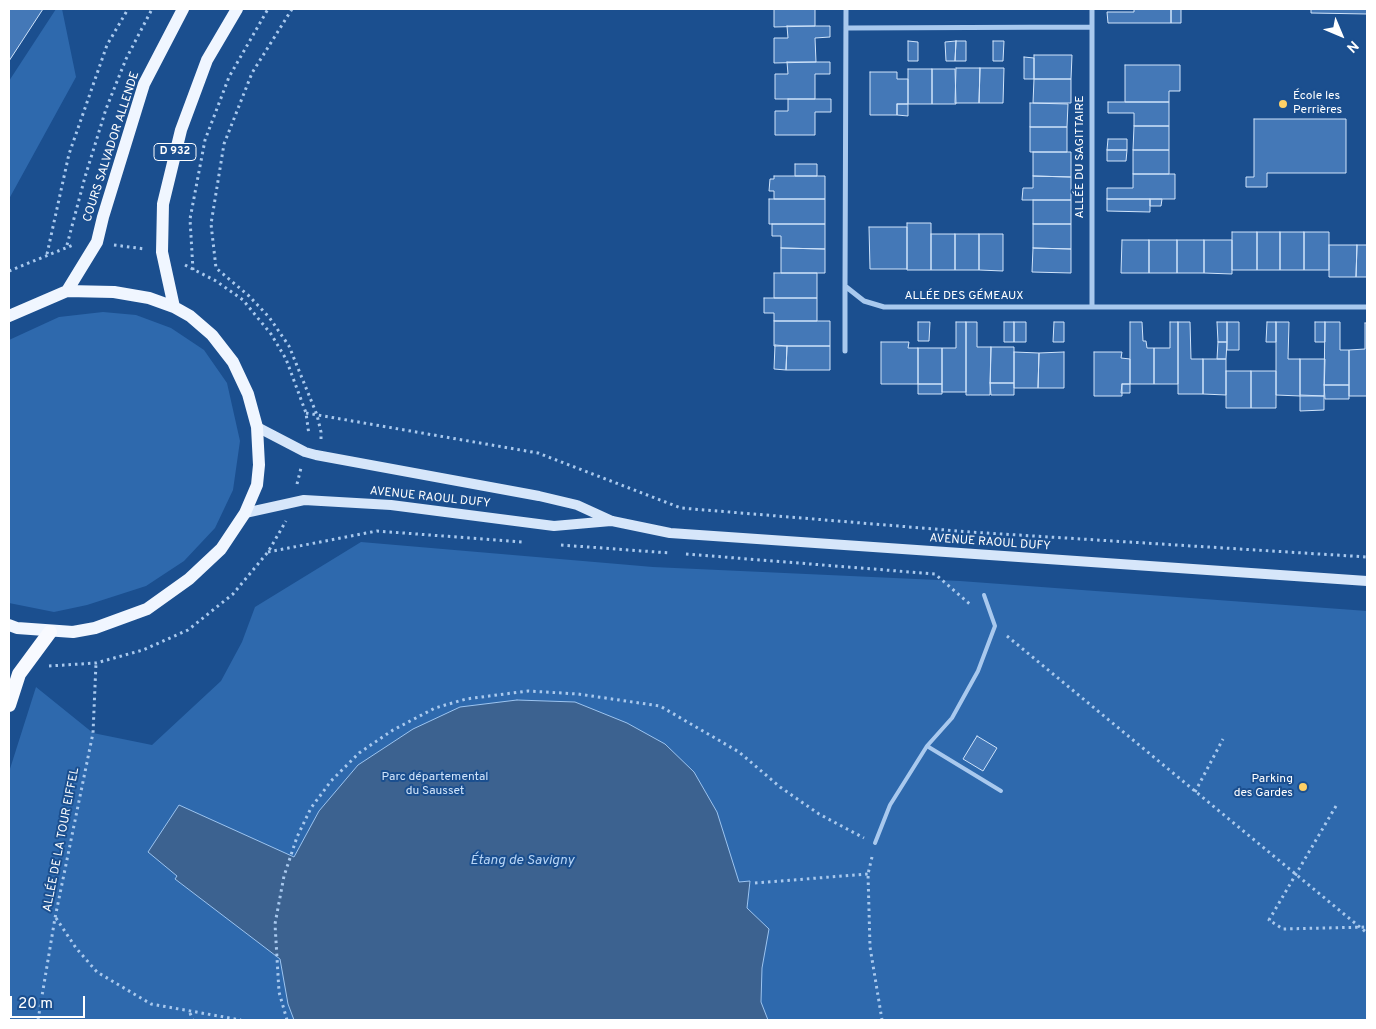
<!DOCTYPE html>
<html>
<head>
<meta charset="utf-8">
<style>
  body { margin:0 }
  #map { position:relative; width:1376px; height:1029px; overflow:hidden; background:#1b4f8f; font-family:Overpass,sans-serif }
  canvas { display:block }
  .frame { position:absolute; inset:0; border:10px solid #fff; pointer-events:none }
  .north { position:absolute; left:1316px; top:10px; width:50px; height:50px; -webkit-text-stroke:4px #1b4f8f; paint-order:stroke; rotate:135deg; font-size:14px; font-weight:700; line-height:20px; text-align:center; color:#fff }
  .north::after { content:''; display:block; margin:auto; width:18px; height:22px; background:#fff; clip-path:polygon(50% 0,100% 100%,50% 72%,0 100%) }
  .scale { position:absolute; left:10px; top:996px; width:75px; height:22px; box-sizing:border-box; border:2px solid #fff; border-top:0; padding-left:6px; font-size:15px; line-height:18px; white-space:nowrap; color:#fff; -webkit-text-stroke:4px #1b4f8f; paint-order:stroke }
</style>
</head>
<body>
<div id="map">
<canvas width="1376" height="1029"></canvas>
<div class="frame"></div>
<div class="north">N</div>
<div class="scale">20 m</div>
</div>
<script>
const context = document.querySelector('canvas').getContext('2d');
context.lineJoin = 'round';
function fill(path, color) { context.fillStyle = color; context.fill(path, 'evenodd'); }
const toPath = rows => new Path2D(rows.map(r => 'M' + r).join(''));
function stroke(path, color, width, dash) { context.strokeStyle = color; context.lineWidth = width; context.lineCap = dash ? 'butt' : 'round'; context.setLineDash(dash || []); context.stroke(path); }
function write(font, color, halo, rows, align = 'center') {
  context.font = font + ' Overpass,sans-serif'; context.lineWidth = 4; context.setLineDash([]); context.textBaseline = 'middle'; context.strokeStyle = halo; context.fillStyle = color; for (const [text, x, y, turn = 0] of rows) {
    context.save(); context.translate(x, y); context.rotate((+turn || 0) * Math.PI / 180); context.textAlign = isNaN(turn) ? turn : align; if (halo) context.strokeText(text, 0, 0); context.fillText(text, 0, 0); context.restore();
  }
}
const green = toPath([
  [56,9,62,9,76,77,9,199,9,81],
  [103,312,136,315,171,328,204,350,227,383,240,441,233,490,215,528,184,561,146,586,87,605,54,612,9,603,9,340,59,317],
  [361,542,653,567,960,581,1367,611,1367,1020,9,1020,9,772,36,687,93,733,152,745,221,681,242,642,255,607]
]);
const water = toPath([
  [517,700,575,702,627,723,665,744,694,772,717,812,739,882,750,881,747,908,769,929,762,968,761,1002,768,1020,294,1020,288,1004,280,959,175,879,177,876,148,852,179,805,294,857,319,811,358,765,413,729,460,707,517,700]
]);
const building = toPath([
  [9,9,43,9,9,61,9,9],
  [774,9,815,9,815,26,774,27,774,9],
  [1134,9,1171,9,1171,23,1108,23,1107,12,1134,12,1134,9],
  [1171,9,1181,9,1181,23,1171,23,1171,9],
  [1311,9,1367,9,1367,14,1311,13,1311,9],
  [787,26,830,26,830,37,815,38,816,62,774,63,774,38,788,38,787,26],
  [908,41,918,42,918,61,908,61,908,41],
  [956,41,955,61,946,61,945,42,956,41],
  [956,41,966,41,966,61,955,61,956,41],
  [993,41,1004,41,1003,61,993,61,993,41],
  [1034,55,1072,55,1071,79,1034,79,1034,55],
  [1024,57,1034,58,1034,79,1024,79,1024,57],
  [787,62,830,62,830,74,815,74,815,99,775,99,775,74,788,74,787,62],
  [1125,65,1180,65,1180,91,1169,91,1169,102,1125,102,1125,65],
  [956,68,980,68,979,103,955,103,956,68],
  [980,68,1004,68,1003,103,979,103,980,68],
  [908,69,932,69,932,104,908,104,908,69],
  [932,69,955,69,956,104,932,104,932,69],
  [870,72,897,72,897,79,908,79,908,104,897,104,897,115,870,115,870,72],
  [1034,79,1071,79,1071,103,1033,103,1034,79],
  [788,99,831,99,831,112,815,112,815,135,775,135,775,111,788,111,788,99],
  [1108,102,1169,102,1169,126,1134,126,1134,113,1108,113,1108,102],
  [1030,103,1068,104,1067,127,1030,127,1030,103],
  [897,104,908,104,908,116,897,115,897,104],
  [1254,119,1346,119,1346,173,1267,173,1267,187,1246,187,1246,177,1254,177,1254,119],
  [1134,126,1169,126,1169,150,1133,150,1134,126],
  [1030,127,1067,127,1067,152,1030,152,1030,127],
  [1108,139,1127,139,1127,150,1107,150,1108,139],
  [1107,150,1127,150,1126,161,1107,161,1107,150],
  [1133,150,1169,150,1169,174,1133,174,1133,150],
  [1033,152,1071,152,1071,177,1033,176,1033,152],
  [795,164,817,164,817,176,795,176,795,164],
  [1133,174,1175,174,1175,199,1107,199,1107,188,1133,188,1133,174],
  [774,176,825,176,825,199,774,199,774,191,769,191,770,179,774,179,774,176],
  [1033,176,1071,177,1071,200,1022,200,1023,188,1033,188,1033,176],
  [769,199,825,199,825,224,769,224,769,199],
  [1107,199,1150,199,1150,212,1107,211,1107,199],
  [1150,199,1162,199,1161,206,1150,206,1150,199],
  [1033,200,1071,200,1071,224,1033,224,1033,200],
  [907,223,931,223,931,270,907,270,907,223],
  [772,224,825,224,825,249,781,248,781,236,772,236,772,224],
  [1033,224,1071,224,1071,249,1033,248,1033,224],
  [869,227,907,227,907,269,870,269,869,227],
  [1232,232,1257,232,1257,270,1232,270,1232,232],
  [1257,232,1280,232,1280,270,1257,270,1257,232],
  [1280,232,1304,232,1304,270,1280,270,1280,232],
  [1304,232,1329,232,1329,270,1304,270,1304,232],
  [931,234,955,234,955,270,931,270,931,234],
  [955,234,979,234,979,270,955,270,955,234],
  [979,234,1003,234,1003,271,979,270,979,234],
  [1122,240,1149,240,1149,273,1121,273,1122,240],
  [1149,240,1177,240,1177,273,1149,273,1149,240],
  [1177,240,1204,240,1204,273,1177,273,1177,240],
  [1204,240,1232,240,1232,274,1204,273,1204,240],
  [1329,245,1357,245,1356,277,1329,277,1329,245],
  [1357,245,1367,245,1367,277,1356,277,1357,245],
  [781,248,825,249,825,273,781,273,781,248],
  [1033,248,1071,249,1071,273,1032,272,1033,248],
  [774,273,817,273,817,298,774,298,774,273],
  [764,298,817,298,817,321,774,321,774,313,764,313,764,298],
  [774,321,830,321,830,346,774,346,774,321],
  [918,322,930,322,929,341,918,341,918,322],
  [956,322,966,322,966,392,942,392,942,348,956,348,956,322],
  [966,322,977,322,977,347,991,347,990,395,966,395,966,322],
  [1004,322,1014,322,1014,342,1004,342,1004,322],
  [1014,322,1026,322,1026,342,1014,342,1014,322],
  [1054,322,1064,322,1064,342,1053,342,1054,322],
  [1130,322,1142,322,1143,341,1146,341,1147,348,1154,348,1154,384,1130,384,1130,322],
  [1170,322,1178,322,1178,384,1154,384,1154,348,1170,348,1170,322],
  [1178,322,1190,322,1191,359,1203,359,1203,394,1178,394,1178,322],
  [1217,322,1227,322,1227,342,1218,342,1217,322],
  [1227,322,1239,322,1239,350,1227,350,1227,322],
  [1267,322,1276,322,1276,342,1266,342,1267,322],
  [1276,322,1289,322,1288,359,1300,359,1300,396,1276,395,1276,322],
  [1315,322,1325,322,1325,342,1315,342,1315,322],
  [1325,322,1340,322,1340,350,1349,350,1349,385,1324,385,1325,322],
  [1365,323,1367,323,1367,396,1349,396,1349,350,1365,349,1365,323],
  [881,342,909,342,908,348,918,348,918,384,881,384,881,342],
  [1218,342,1227,342,1226,359,1217,359,1218,342],
  [775,345,787,346,786,370,774,369,775,345],
  [787,346,830,346,830,370,786,370,787,346],
  [991,347,1014,347,1014,383,990,383,991,347],
  [918,348,942,348,942,384,918,384,918,348],
  [1014,352,1039,353,1038,388,1014,388,1014,352],
  [1064,352,1064,388,1038,388,1039,353,1064,352],
  [1094,352,1122,352,1121,358,1130,359,1130,384,1122,384,1122,396,1094,396,1094,352],
  [1203,359,1226,359,1226,395,1203,394,1203,359],
  [1300,359,1325,359,1324,396,1300,395,1300,359],
  [1226,371,1251,371,1251,408,1226,408,1226,371],
  [1251,371,1276,371,1276,408,1251,408,1251,371],
  [990,383,1014,383,1014,395,991,395,990,383],
  [918,384,942,384,942,394,918,394,918,384],
  [1122,384,1130,384,1130,393,1121,393,1122,384],
  [1324,385,1349,385,1349,399,1325,399,1324,385],
  [1300,396,1324,396,1324,410,1300,411,1300,396],
  [977,736,997,748,983,771,963,759,977,736]
]);
const path = toPath([
  [292,9,252,73,224,144,211,224,216,268,249,296,269,317,289,346,317,415,321,432,321,440],
  [67,245,85,177,106,109,126,59,152,9],
  [114,245,145,249],
  [47,254,69,154,107,45,128,9],
  [185,265,216,281,243,300,271,334,286,359,306,413,309,435],
  [193,270,190,219,205,140,229,77,268,9],
  [9,271,73,245],
  [306,413,538,453,681,508,970,532,1367,557],
  [297,484,301,468],
  [561,545,670,553],
  [268,552,377,531,522,542],
  [686,554,935,574,972,606],
  [1007,636,1367,933],
  [49,666,96,663,143,650,188,630,233,594,268,552,286,521],
  [1195,792,1223,739],
  [1336,806,1269,920,1283,929,1367,927],
  [872,857,868,874,870,947,882,1020],
  [755,883,868,874],
  [56,918,76,948,97,972,151,1004,241,1020],
  [190,1013,193,1020],
  [38,1020,55,918,93,733,96,663],
  [287,1020,279,992,275,924,284,876,297,837,311,808,331,781,359,753,393,730,435,708,466,699,528,691,578,694,660,706,739,752,780,787,819,814,864,838]
]);
const service = toPath([
  [927,746,1001,791],
  [875,843,890,805,927,746,952,718,978,671,995,626,984,595]
]);
const minor = toPath([
  [846,9,845,286,864,301,884,307,1367,307],
  [1092,9,1092,306],
  [846,28,1091,27],
  [845,286,845,351]
]);
const secondary = toPath([
  [257,427,305,452,316,455,539,496,577,505,612,521,670,533,1367,581],
  [245,513,304,500,391,505,554,526,611,521]
]);
const primary = toPath([
  [67,291,97,242,103,217,144,84,183,9],
  [174,307,162,252,163,204,181,130,207,60,237,9],
  [9,316,67,291,114,292,149,298,174,307,190,316,212,335,233,362,248,394,257,427,259,465,257,485,245,513,221,549,189,579,147,609,95,628,73,632,17,628,9,625]
]);
const trunk = toPath([
  [9,705,19,674,50,632]
]);
const markers = [
  [1283,104,5,"#ffd166"],
  [1303,787,5,"#ffd166"]
];
const shields = [
  [175,152,42]
];
const shieldNames = [
  ["D 932",175,152]
];
const poiNames = [
  ["École les",1293,97],
  ["Perrières",1293,111],
  ["Parking",1293,780,"right"],
  ["des Gardes",1293,794,"right"]
];
const streetNames = [
  ["COURS SALVADOR ALLENDE",112,147,-72],
  ["ALLÉE DU SAGITTAIRE",1081,157,-90],
  ["ALLÉE DES GÉMEAUX",964,297],
  ["AVENUE RAOUL DUFY",430,498,6],
  ["AVENUE RAOUL DUFY",990,543,4],
  ["ALLÉE DE LA TOUR EIFFEL",62,840,-79]
];
const parkNames = [
  ["Parc départemental",435,778],
  ["du Sausset",435,792]
];
const waterNames = [
  ["Étang de Savigny",522,861]
];
fill(green, '#2e69ad');
fill(water, '#3c6290');
stroke(water, '#9cc4f0', 1);
fill(building, '#4478b7');
stroke(building, '#cfe3fa', 1);
stroke(path, '#a9c9ee', 3, [2.5, 4]);
stroke(service, '#a9c9ee', 4);
stroke(minor, '#a9c9ee', 5);
stroke(secondary, '#d6e6fa', 10);
stroke(primary, '#f0f6ff', 12);
stroke(trunk, '#f8faff', 14);
for (const [x, y, r, color] of markers) { const dot = new Path2D(); dot.arc(x, y, r, 0, 2 * Math.PI); context.fillStyle = color; context.fill(dot); stroke(dot, '#1b4f8f', 2); }
for (const [x, y, w] of shields) { const box = new Path2D(); box.roundRect(x - w / 2, y - 8.5, w, 17, 4); context.fillStyle = '#1b4f8f'; context.fill(box); stroke(box, '#fff', 1); }
write('bold 11px', '#fff', null, shieldNames);
write('12px', '#fff', '#1b4f8f', poiNames, 'left');
write('12px', '#fff', '#1b4f8f', streetNames);
write('12px', '#cfe3fa', '#1b4f8f', parkNames);
write('italic 14px', '#b5d3f5', '#1b4f8f', waterNames);
</script>
</body>
</html>
